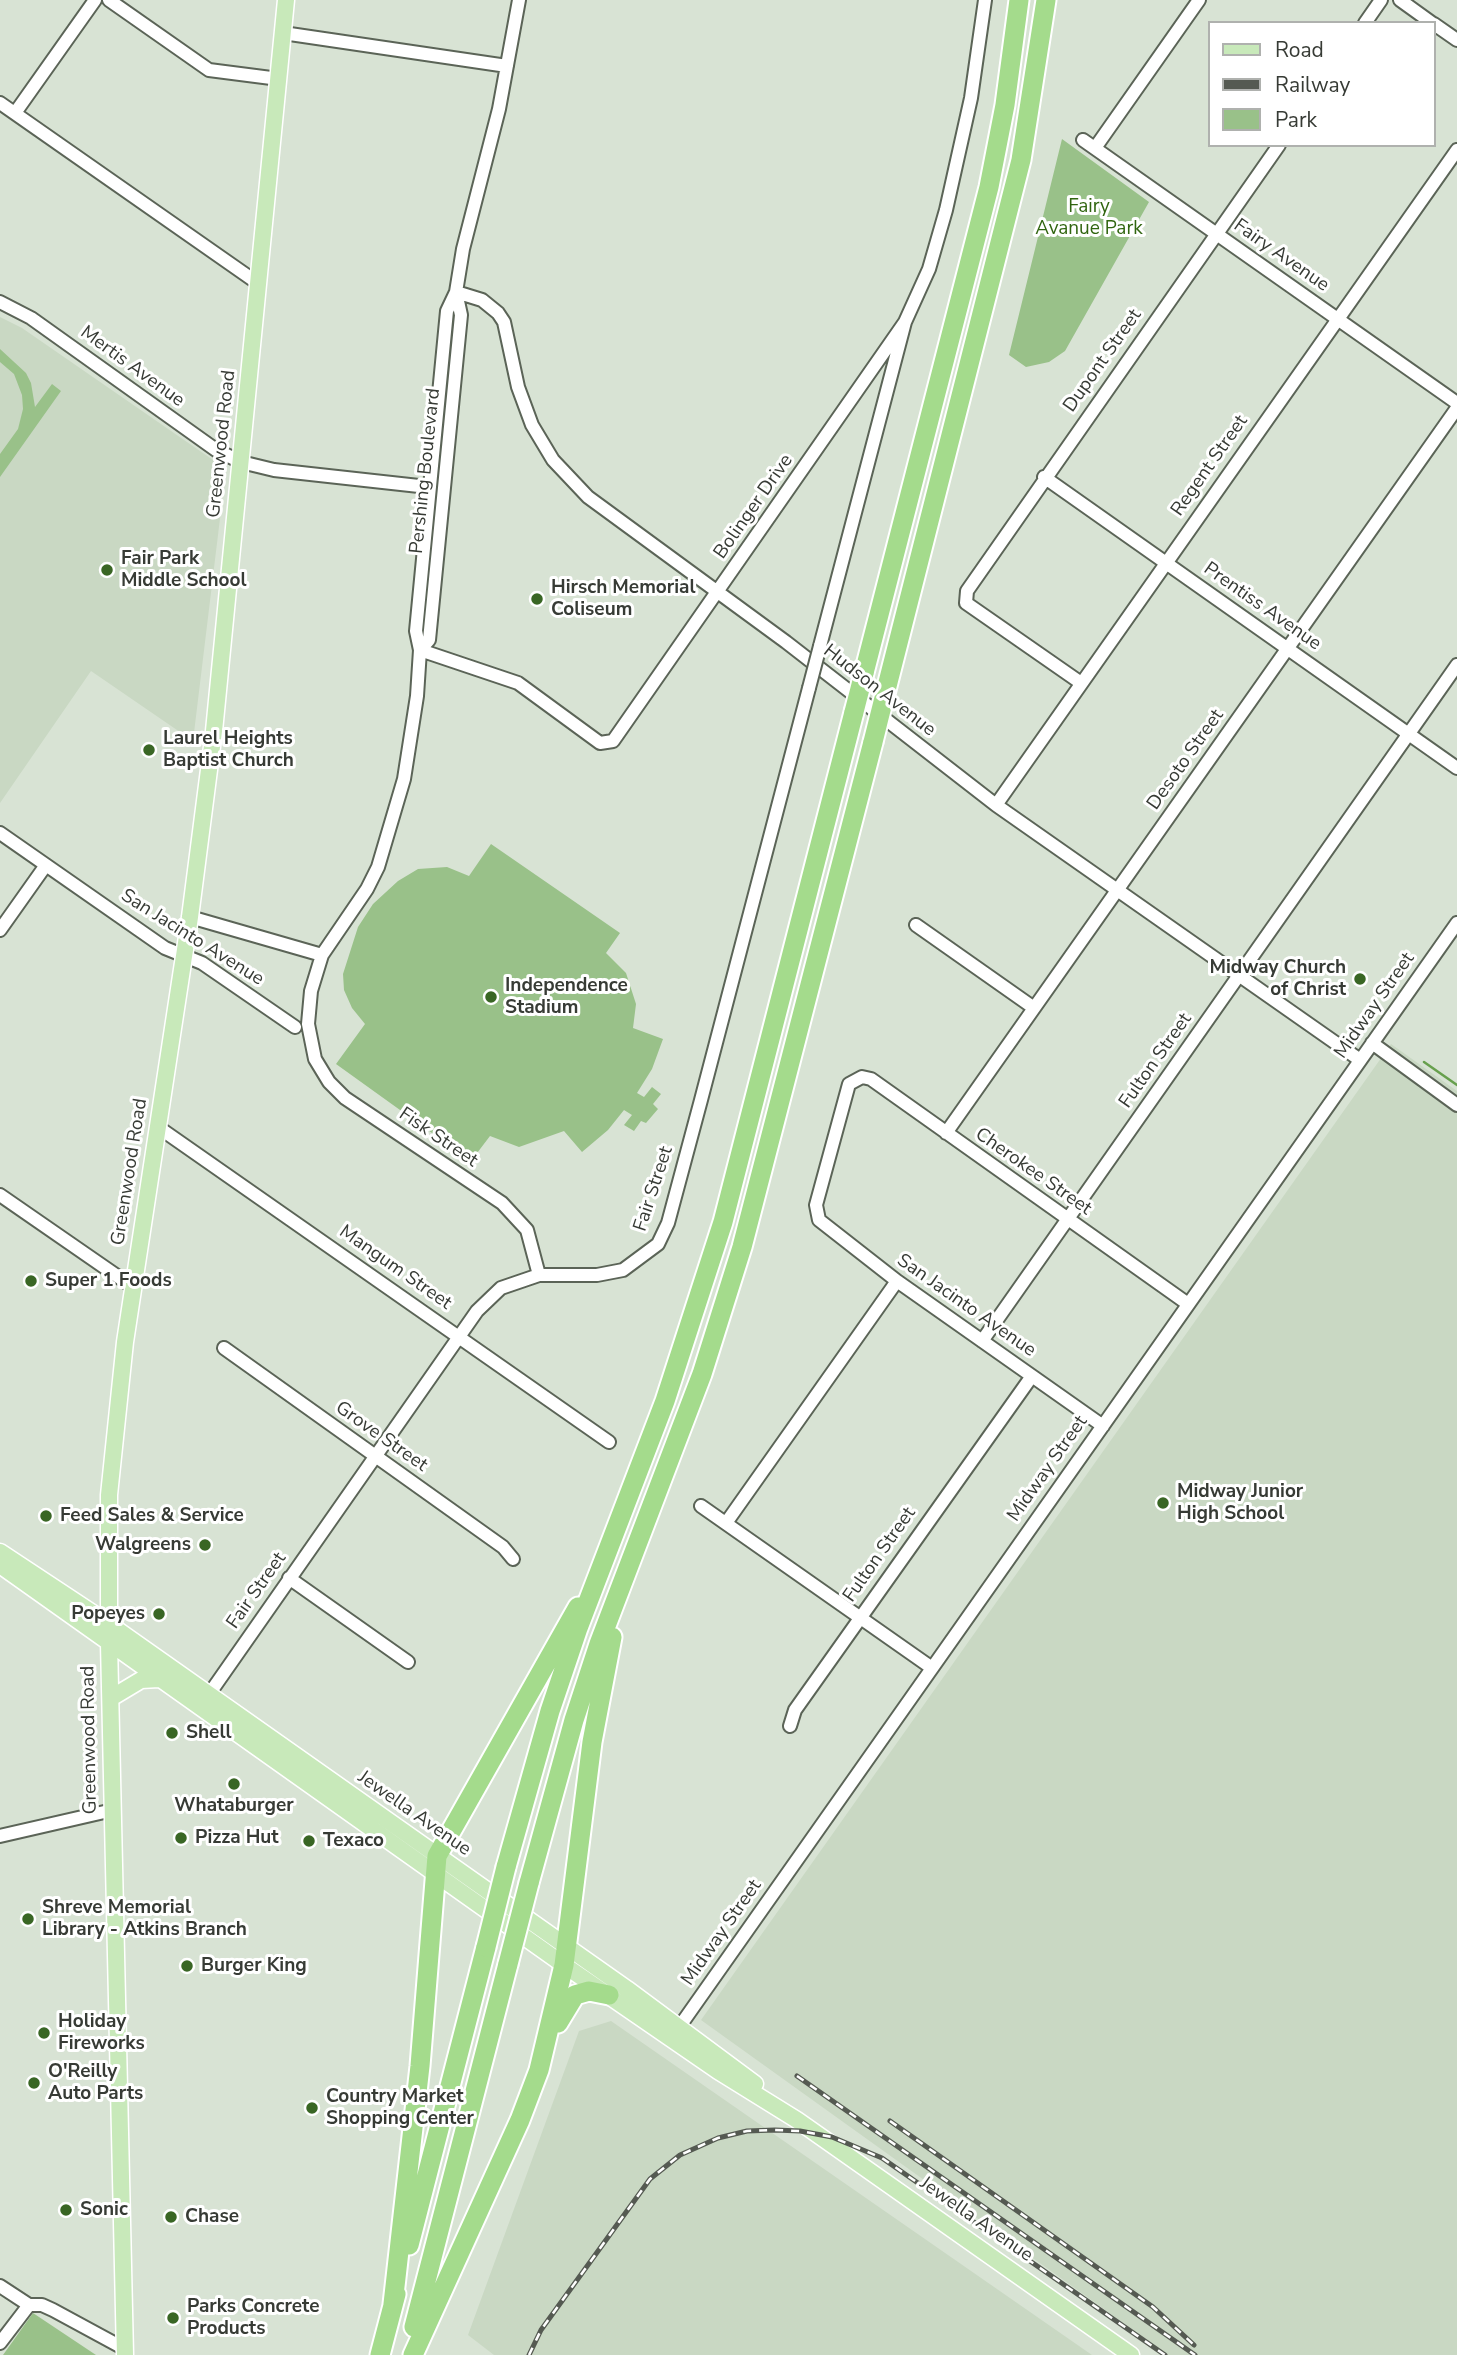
<!DOCTYPE html>
<html>
<head>
<meta charset="utf-8">
<style>
  body { margin:0 }
  #map { position:relative; width:1457px; height:2355px; overflow:hidden; background:#d8e3d4; font-family:"Nunito Sans",sans-serif }
  canvas { display:block }
  .legend { position:absolute; left:1208px; top:21px; width:228px; height:126px; box-sizing:border-box; background:#fff; border:2px solid #afb1ae; margin:0; padding:9px 12px; list-style:none; font-size:21px; color:#373b35 }
  .legend li { display:flex; align-items:center; gap:14px; height:35px }
  .legend b { width:35px; border:2px solid #afb1ae }
</style>
</head>
<body>
<div id="map">
<canvas width="1457" height="2355"></canvas>
<ul class="legend">
<li><b style="height:9px;background:#c8e9ba"></b>Road</li>
<li><b style="height:9px;background:#555a52"></b>Railway</li>
<li><b style="height:19px;background:#99c189"></b>Park</li>
</ul>
</div>
<script>
const context = document.querySelector('canvas').getContext('2d');
context.lineJoin = 'round';
function fill(path, color) { context.fillStyle = color; context.fill(path, 'evenodd'); }
const toPath = rows => new Path2D(rows.map(r => 'M' + r).join(''));
function stroke(path, color, width, dash) { context.strokeStyle = color; context.lineWidth = width; context.lineCap = dash ? 'butt' : 'round'; context.setLineDash(dash || []); context.stroke(path); }
function write(font, color, halo, rows, align = 'center') {
  context.font = font + ' "Nunito Sans",sans-serif'; context.lineWidth = 6; context.setLineDash([]); context.textBaseline = 'middle'; context.strokeStyle = halo; context.fillStyle = color; for (const [text, x, y, turn = 0] of rows) {
    context.save(); context.translate(x, y); context.rotate((+turn || 0) * Math.PI / 180); context.textAlign = isNaN(turn) ? turn : align; if (halo) context.strokeText(text, 0, 0); context.fillText(text, 0, 0); context.restore();
  }
}
const built = toPath([
  [0,317,22,328,226,469,193,741,91,671,0,803],
  [1391,1044,1457,1091,1457,2355,1168,2355,701,2020],
  [611,2021,1092,2355,494,2355,468,2335,579,2031]
]);
const green = toPath([
  [1062,139,1149,202,1065,351,1049,362,1026,367,1009,355],
  [0,349,26,373,31,383,35,407,52,384,61,391,0,477,0,454,18,429,23,409,22,395,14,374,0,362],
  [491,844,620,933,606,953,626,973,636,1004,633,1028,663,1039,652,1069,637,1093,644,1097,652,1087,661,1094,653,1104,658,1109,646,1123,641,1121,634,1131,624,1125,632,1115,624,1110,608,1130,582,1152,564,1131,519,1147,490,1136,471,1161,336,1064,365,1024,352,1008,344,990,343,974,358,927,373,904,398,881,418,869,447,867,469,876],
  [33,2313,96,2355,3,2355]
]);
const stream = toPath([
  [1424,1062,1457,1085]
]);
const minor = toPath([
  [109,0,209,70,279,79],
  [519,0,499,109,463,249,456,292,447,311,416,631,420,650,417,696,404,779,378,867,367,889,322,955,311,991,308,1024,315,1059,329,1082,345,1098,502,1203,527,1230,539,1275],
  [1400,0,1432,23],
  [1365,23,1381,0],
  [1434,24,1457,40],
  [283,33,507,66],
  [0,103,259,284],
  [15,113,95,0],
  [1083,140,1457,403],
  [1095,148,1199,0],
  [456,292,482,300,498,313,504,322,518,387,532,425,553,460,588,497,786,642,996,805,1360,1060],
  [0,302,31,318,216,450,241,462,274,470,428,487],
  [1044,477,1457,768],
  [820,646,905,322,929,269,946,210,971,98,985,0],
  [420,650,518,683,600,743,613,741,905,322],
  [420,650,429,640,461,315,456,292],
  [1081,683,966,603,967,591,1279,145],
  [996,805,1457,150],
  [0,833,165,948,202,963,295,1027],
  [190,917,322,955],
  [916,925,1034,1008],
  [0,930,46,865],
  [1372,1043,1457,1105],
  [158,1127,609,1442],
  [946,1133,1457,408],
  [0,1195,133,1287],
  [982,1341,1457,665],
  [224,1348,503,1547,513,1559],
  [1103,1426,897,1281,819,1220,816,1205,849,1084,862,1077,871,1079,1188,1304],
  [701,1506,932,1668],
  [726,1523,897,1281],
  [289,1578,408,1662],
  [205,1700,477,1311,501,1288,539,1275,597,1275,623,1270,658,1244,668,1223,701,1100,809,688],
  [790,1726,795,1710,1032,1376],
  [0,1836,113,1810],
  [675,2033,1457,923],
  [0,2286,29,2305,42,2305,53,2310,125,2349],
  [0,2343,29,2305]
]);
const major = toPath([
  [0,1552,109,1624,627,1989,755,2084],
  [0,1565,564,1965,718,2071,797,2120,1131,2355],
  [111,1698,141,1680,159,1679],
  [125,2355,109,1643,109,1495,125,1342,190,917,214,731,286,0]
]);
const highway = toPath([
  [864,673,989,187,1005,105,1019,0],
  [883,702,1021,160,1046,0],
  [506,1867,550,1711,578,1628,665,1401,723,1222,854,712],
  [529,1883,574,1720,599,1644,702,1374,742,1247,873,742],
  [558,2023,575,1995,589,1991,609,1995],
  [409,2245,486,1947],
  [393,2304,420,2066,437,1856,578,1607],
  [414,2327,508,1964],
  [380,2355,396,2294],
  [413,2355,520,2120,539,2070,564,1965,592,1742,612,1637]
]);
const rail = toPath([
  [797,2076,1195,2355],
  [890,2121,1153,2307,1194,2345],
  [529,2355,541,2330,650,2179,680,2155,718,2138,747,2131,775,2130,800,2131,832,2137,882,2158,1165,2355]
]);
const minorBridge = toPath([
  [809,688,820,646]
]);
const highwayBridge = toPath([
  [854,712,864,673],
  [873,742,883,702],
  [486,1947,506,1867],
  [508,1964,529,1883]
]);
const markers = [
  [107,570,7,"#396624"],
  [537,599,7,"#396624"],
  [149,750,7,"#396624"],
  [1360,979,7,"#396624"],
  [491,997,7,"#396624"],
  [31,1281,7,"#396624"],
  [1163,1503,7,"#396624"],
  [46,1516,7,"#396624"],
  [205,1545,7,"#396624"],
  [159,1614,7,"#396624"],
  [172,1733,7,"#396624"],
  [234,1784,7,"#396624"],
  [181,1838,7,"#396624"],
  [309,1841,7,"#396624"],
  [28,1919,7,"#396624"],
  [187,1966,7,"#396624"],
  [44,2033,7,"#396624"],
  [34,2083,7,"#396624"],
  [312,2108,7,"#396624"],
  [66,2210,7,"#396624"],
  [171,2217,7,"#396624"],
  [173,2318,7,"#396624"]
];
const parkNames = [
  ["Fairy",1089,207],
  ["Avanue Park",1089,229]
];
const streetNames = [
  ["Fairy Avenue",1281,256,35],
  ["Dupont Street",1103,361,-55],
  ["Mertis Avenue",132,367,36],
  ["Greenwood Road",222,444,-84],
  ["Regent Street",1210,466,-55],
  ["Pershing Boulevard",426,471,-84],
  ["Bolinger Drive",754,507,-55],
  ["Prentiss Avenue",1262,607,35],
  ["Hudson Avenue",879,691,38],
  ["Desoto Street",1186,760,-55],
  ["San Jacinto Avenue",192,938,32],
  ["Midway Street",1375,1006,-55],
  ["Fulton Street",1156,1061,-55],
  ["Fisk Street",438,1138,34],
  ["Greenwood Road",130,1172,-81],
  ["Cherokee Street",1033,1172,35],
  ["Fair Street",654,1189,-72],
  ["Mangum Street",395,1268,35],
  ["San Jacinto Avenue",966,1306,35],
  ["Grove Street",381,1437,35],
  ["Midway Street",1048,1469,-55],
  ["Fulton Street",880,1555,-55],
  ["Fair Street",257,1591,-55],
  ["Greenwood Road",90,1740,-91],
  ["Jewella Avenue",414,1814,35],
  ["Midway Street",722,1933,-55],
  ["Jewella Avenue",976,2220,35]
];
const poiNames = [
  ["Fair Park",121,559],
  ["Middle School",121,581],
  ["Hirsch Memorial",551,588],
  ["Coliseum",551,610],
  ["Laurel Heights",163,739],
  ["Baptist Church",163,761],
  ["Midway Church",1346,968,"right"],
  ["of Christ",1346,990,"right"],
  ["Independence",505,986],
  ["Stadium",505,1008],
  ["Super 1 Foods",45,1281],
  ["Midway Junior",1177,1492],
  ["High School",1177,1514],
  ["Feed Sales & Service",60,1516],
  ["Walgreens",191,1545,"right"],
  ["Popeyes",145,1614,"right"],
  ["Shell",186,1733],
  ["Whataburger",234,1806,"center"],
  ["Pizza Hut",195,1838],
  ["Texaco",323,1841],
  ["Shreve Memorial",42,1908],
  ["Library - Atkins Branch",42,1930],
  ["Burger King",201,1966],
  ["Holiday",58,2022],
  ["Fireworks",58,2044],
  ["O'Reilly",48,2072],
  ["Auto Parts",48,2094],
  ["Country Market",326,2097],
  ["Shopping Center",326,2119],
  ["Sonic",80,2210],
  ["Chase",185,2217],
  ["Parks Concrete",187,2307],
  ["Products",187,2329]
];
fill(built, '#c9d8c3');
fill(green, '#99c189');
stroke(stream, '#67a04d', 2.5);
stroke(minor, '#5b6457', 16);
stroke(major, '#fff', 19);
stroke(highway, '#fff', 23);
stroke(minor, '#fff', 12);
stroke(major, '#c8e9ba', 16);
stroke(highway, '#a4db8c', 19);
stroke(rail, '#555a52', 5);
stroke(rail, '#fff', 2.5, [8]);
stroke(minorBridge, '#5b6457', 16, []);
stroke(highwayBridge, '#fff', 23, []);
stroke(minorBridge, '#fff', 12);
stroke(highwayBridge, '#a4db8c', 19);
for (const [x, y, r, color] of markers) { const dot = new Path2D(); dot.arc(x, y, r, 0, 2 * Math.PI); context.fillStyle = color; context.fill(dot); stroke(dot, '#fff', 2.5); }
write('19px', '#30650f', '#fff', parkNames);
write('19px', '#373b35', '#fff', streetNames);
write('bold 19px', '#373b35', '#fff', poiNames, 'left');
</script>
</body>
</html>
